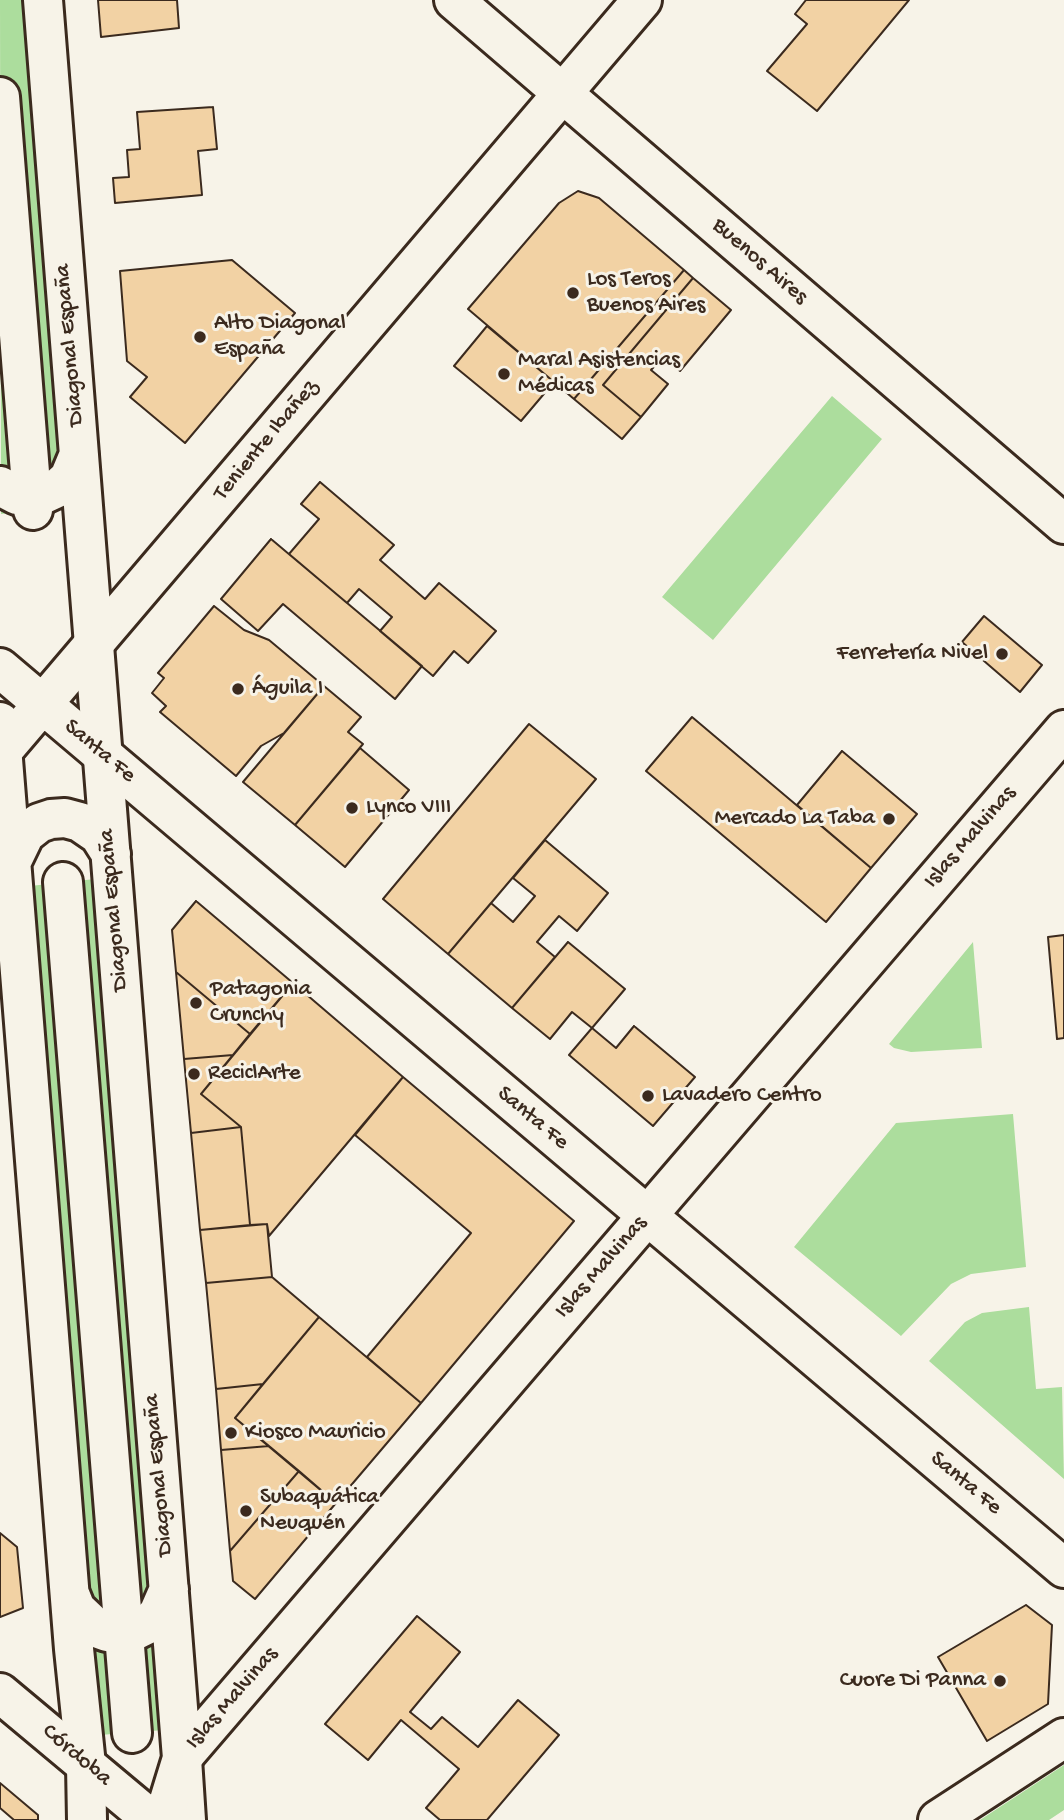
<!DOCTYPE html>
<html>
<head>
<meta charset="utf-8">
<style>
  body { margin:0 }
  canvas { display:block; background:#f7f3e8 }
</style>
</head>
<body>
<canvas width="1064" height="1820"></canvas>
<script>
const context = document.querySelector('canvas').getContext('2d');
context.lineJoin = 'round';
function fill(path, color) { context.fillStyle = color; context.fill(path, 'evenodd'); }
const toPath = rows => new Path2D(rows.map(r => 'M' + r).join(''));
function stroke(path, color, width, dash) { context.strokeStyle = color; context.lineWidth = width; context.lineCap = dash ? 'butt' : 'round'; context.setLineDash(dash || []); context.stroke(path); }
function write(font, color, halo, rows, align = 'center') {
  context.font = font + ' "Gochi Hand",sans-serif'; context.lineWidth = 6; context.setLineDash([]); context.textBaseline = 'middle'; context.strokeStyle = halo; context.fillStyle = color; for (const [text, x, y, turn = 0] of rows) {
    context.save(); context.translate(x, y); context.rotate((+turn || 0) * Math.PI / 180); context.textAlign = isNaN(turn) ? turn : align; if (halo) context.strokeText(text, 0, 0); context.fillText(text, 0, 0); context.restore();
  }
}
const green = toPath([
  [0,0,25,0,65,507,1,514],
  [832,396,882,439,713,640,662,597],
  [95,879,164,1730,100,1735,30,886],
  [973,942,982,1048,911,1052,894,1048,889,1044],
  [1013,1114,1026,1267,971,1274,951,1284,901,1336,794,1247,896,1123],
  [1029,1307,1036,1389,1062,1387,1064,1479,929,1361,965,1322,982,1313],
  [1064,1765,1064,1810,1049,1820,980,1820]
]);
const building = toPath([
  [98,0,177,0,179,28,101,37,98,0],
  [806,0,909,0,817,111,767,71,807,24,795,14,806,0],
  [213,107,217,149,198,151,202,195,115,203,113,178,129,177,127,150,140,149,137,112,213,107],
  [578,191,599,198,684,270,574,399,468,309,559,203,578,191],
  [232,260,295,313,185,443,130,397,147,377,127,361,120,271,232,260],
  [684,270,693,278,603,385,641,417,622,439,574,399,684,270],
  [693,278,731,310,680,371,663,357,651,370,668,384,641,417,603,385,693,278],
  [487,326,554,382,521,421,454,366,487,326],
  [320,482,394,545,380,560,425,599,439,583,496,631,468,663,454,651,433,676,380,631,392,617,359,589,347,603,289,554,319,519,301,504,320,482],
  [271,539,422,666,395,699,283,604,258,631,221,599,271,539],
  [214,606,244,630,269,640,324,686,284,733,261,746,236,776,160,712,166,706,152,693,164,678,158,673,214,606],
  [984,616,1042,665,1020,692,962,642,984,616],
  [324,686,361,717,348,732,363,744,295,825,243,782,324,686],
  [692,717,871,868,826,922,646,771,692,717],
  [529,724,596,779,448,954,383,899,529,724],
  [360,748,409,790,345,867,295,825,360,748],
  [842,751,917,814,871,868,797,805,842,751],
  [545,840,608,893,577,931,559,916,537,942,555,957,512,1008,448,954,491,903,513,922,535,896,513,878,545,840],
  [196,901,293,983,250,1034,176,972,172,930,196,901],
  [1064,935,1064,1038,1057,1039,1048,937,1064,935],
  [568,942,625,989,592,1028,572,1012,550,1039,512,1008,568,942],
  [176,972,250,1034,233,1055,184,1059,176,972],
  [293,983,403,1077,269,1236,267,1224,250,1225,241,1127,201,1094,293,983],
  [634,1026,695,1077,653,1126,569,1055,592,1028,616,1048,634,1026],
  [233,1055,201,1094,241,1127,191,1133,184,1059,233,1055],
  [403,1077,574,1221,421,1403,367,1357,471,1233,355,1135,403,1077],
  [241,1127,250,1225,200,1230,191,1133,241,1127],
  [267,1224,272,1277,206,1283,200,1230,267,1224],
  [272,1277,319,1317,263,1384,216,1389,206,1283,272,1277],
  [319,1317,421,1403,336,1503,235,1418,319,1317],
  [263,1384,235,1418,269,1446,221,1450,216,1389,263,1384],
  [269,1446,299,1471,230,1551,221,1450,269,1446],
  [299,1471,336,1503,255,1599,233,1581,230,1551,299,1471],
  [0,1533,17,1547,23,1608,0,1617,0,1533],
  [1026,1605,1052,1625,1048,1704,987,1741,938,1657,1026,1605],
  [417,1616,460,1652,410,1712,431,1729,442,1717,478,1747,518,1700,559,1735,487,1820,440,1820,426,1808,459,1769,401,1720,368,1760,325,1724,417,1616],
  [0,1783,38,1815,38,1820,14,1820,0,1808,0,1783]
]);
const pedestrian = toPath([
  [0,97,33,510],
  [63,882,132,1733]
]);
const minor = toPath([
  [454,0,1064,524],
  [0,668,1064,1568],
  [0,754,642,0],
  [0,1693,152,1820],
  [182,1759,186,1820],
  [938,1820,1064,1738]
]);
const secondary = toPath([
  [43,0,182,1758],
  [0,486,17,495,44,494,59,487,69,478,79,454],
  [0,722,74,1649,86,1765,87,1820],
  [11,863,25,834,39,823,51,819,65,818,80,822,99,835,111,854],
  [70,1594,76,1609,96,1628,107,1632,124,1633,134,1631,148,1624,158,1614,169,1589],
  [163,1820,182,1758,1064,730]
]);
const markers = [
  [573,293,7,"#3b2a1e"],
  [200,337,7,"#3b2a1e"],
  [504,374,7,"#3b2a1e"],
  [1002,654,7,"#3b2a1e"],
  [238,689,7,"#3b2a1e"],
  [352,808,7,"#3b2a1e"],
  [889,819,7,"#3b2a1e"],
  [196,1003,7,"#3b2a1e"],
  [194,1074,7,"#3b2a1e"],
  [648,1096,7,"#3b2a1e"],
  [231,1433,7,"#3b2a1e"],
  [246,1511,7,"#3b2a1e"],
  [1000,1681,7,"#3b2a1e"]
];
const streetNames = [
  ["Buenos Aires",759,262,41],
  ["Diagonal España",71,345,-95],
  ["Teniente Ibañez",267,441,-50],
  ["Santa Fe",99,752,40],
  ["Islas Malvinas",971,838,-49],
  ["Diagonal España",115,910,-95],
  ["Santa Fe",532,1119,40],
  ["Islas Malvinas",602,1268,-49],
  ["Diagonal España",160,1475,-95],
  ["Santa Fe",965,1484,40],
  ["Islas Malvinas",233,1699,-49],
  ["Córdoba",76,1756,40]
];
const poiNames = [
  ["Los Teros",587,280],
  ["Buenos Aires",587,306],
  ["Alto Diagonal",214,324],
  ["España",214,350],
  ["Maral Asistencias",518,361],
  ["Médicas",518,387],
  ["Ferretería Nivel",988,654,"right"],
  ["Águila I",252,689],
  ["Lynco VIII",366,808],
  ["Mercado La Taba",875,819,"right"],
  ["Patagonia",210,990],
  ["Crunchy",210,1016],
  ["ReciclArte",208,1074],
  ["Lavadero Centro",662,1096],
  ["Kiosco Mauricio",245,1433],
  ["Subaquática",260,1498],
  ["Neuquén",260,1524],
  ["Cuore Di Panna",986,1681,"right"]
];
fill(green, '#acdd9d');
fill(building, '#f2d2a4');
stroke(building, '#3b2a1e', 2);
stroke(pedestrian, '#3b2a1e', 44);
stroke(minor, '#3b2a1e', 44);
stroke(secondary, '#3b2a1e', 44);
stroke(pedestrian, '#f7f3e8', 38);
stroke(minor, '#f7f3e8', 38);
stroke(secondary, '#f7f3e8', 38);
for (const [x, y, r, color] of markers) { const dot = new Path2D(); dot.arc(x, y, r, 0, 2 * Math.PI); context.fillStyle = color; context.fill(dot); stroke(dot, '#f7f3e8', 2.5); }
write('23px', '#3b2a1e', '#f7f3e8', streetNames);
write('23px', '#3b2a1e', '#f7f3e8', poiNames, 'left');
</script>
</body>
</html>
